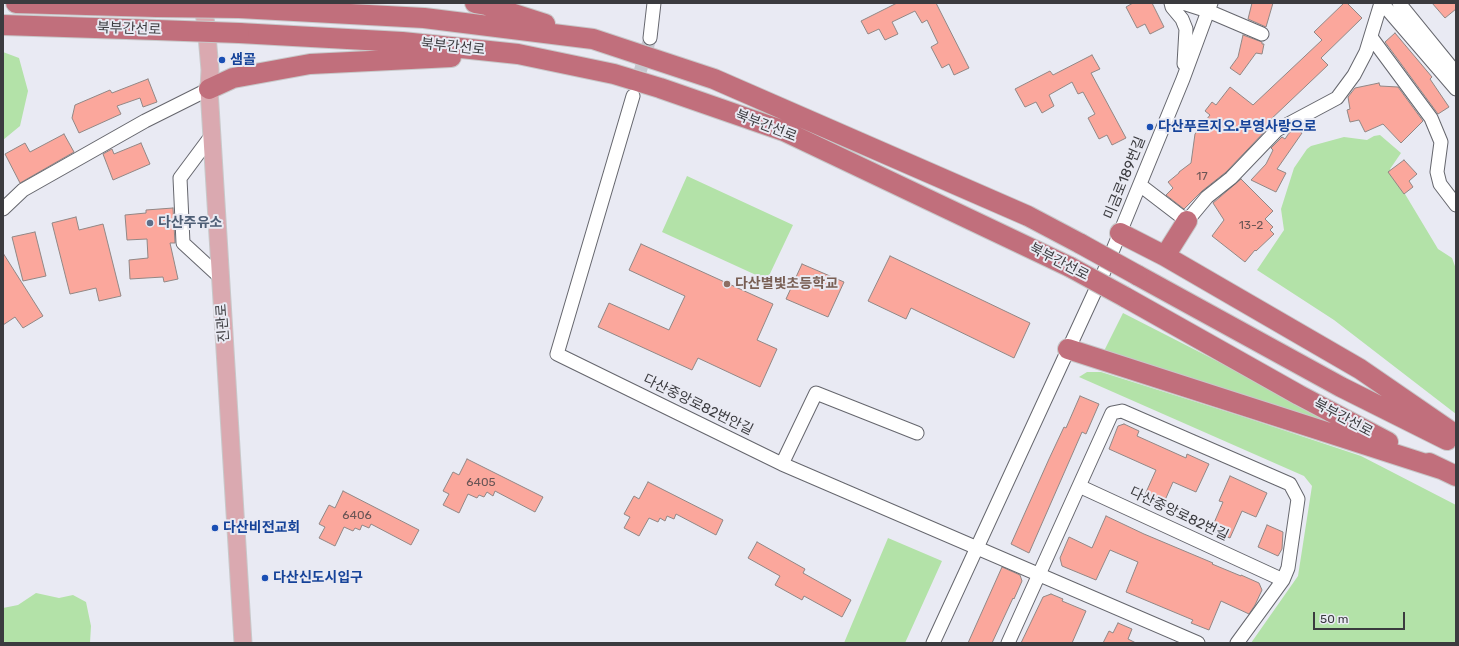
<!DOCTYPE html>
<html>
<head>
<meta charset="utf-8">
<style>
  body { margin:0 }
  #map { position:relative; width:1459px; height:646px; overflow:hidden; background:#e9eaf3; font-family:Rubik,sans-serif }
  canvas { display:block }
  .frame { position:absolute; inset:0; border:4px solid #3b3b3f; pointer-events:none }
  .scale { position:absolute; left:1313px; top:612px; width:92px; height:18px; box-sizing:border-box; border:2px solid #3b3b3f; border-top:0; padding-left:5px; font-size:12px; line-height:14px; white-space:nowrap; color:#3b3b3f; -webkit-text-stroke:3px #e9eaf3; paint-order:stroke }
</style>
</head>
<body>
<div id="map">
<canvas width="1459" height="646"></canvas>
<div class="frame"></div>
<div class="scale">50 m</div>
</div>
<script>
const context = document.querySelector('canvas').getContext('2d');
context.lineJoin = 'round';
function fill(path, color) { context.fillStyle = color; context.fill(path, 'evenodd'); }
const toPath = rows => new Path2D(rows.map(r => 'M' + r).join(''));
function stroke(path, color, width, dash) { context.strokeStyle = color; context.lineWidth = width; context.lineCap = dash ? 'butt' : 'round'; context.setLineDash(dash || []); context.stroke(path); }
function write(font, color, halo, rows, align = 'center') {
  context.font = font + ' Rubik,"Noto Sans KR",sans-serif'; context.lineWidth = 4; context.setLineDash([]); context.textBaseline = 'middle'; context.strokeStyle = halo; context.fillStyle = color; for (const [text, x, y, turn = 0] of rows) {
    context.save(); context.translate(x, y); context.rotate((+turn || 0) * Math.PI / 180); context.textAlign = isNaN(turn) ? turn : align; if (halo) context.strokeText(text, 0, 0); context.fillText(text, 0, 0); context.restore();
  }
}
const green = toPath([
  [3,52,19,58,28,91,20,126,3,140],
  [1380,135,1401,153,1390,169,1438,249,1452,258,1456,269,1456,414,1334,320,1257,270,1284,230,1281,209,1294,168,1307,149,1311,146,1344,137,1367,140,1374,136],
  [687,176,793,225,767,280,662,232],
  [1123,313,1350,429,1103,353],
  [1087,372,1101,372,1244,417,1361,456,1456,505,1456,643,1251,643,1298,576,1312,486,1304,476,1079,377],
  [888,538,942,561,905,643,844,643],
  [36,593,59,598,73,595,86,602,91,626,90,643,3,643,3,608,18,605]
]);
const building = toPath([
  [897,3,936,3,969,68,954,75,949,64,942,68,931,47,938,43,927,20,922,23,915,11,892,22,898,34,885,40,879,29,868,34,861,21,897,3],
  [1133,3,1152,3,1164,27,1150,34,1145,24,1137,28,1126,7,1133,3],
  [1252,3,1273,3,1266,27,1248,19,1252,3],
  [1344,3,1347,3,1362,18,1321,58,1328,65,1268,122,1270,123,1266,127,1268,128,1226,172,1202,191,1184,209,1166,195,1173,188,1168,182,1179,173,1179,172,1191,163,1195,134,1210,115,1205,111,1212,102,1216,105,1230,87,1253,105,1322,40,1314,32,1344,3],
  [1432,3,1456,3,1456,9,1445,18,1432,3],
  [1395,33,1432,77,1430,79,1449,107,1438,114,1385,42,1395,33],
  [1243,35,1262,42,1262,44,1264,44,1262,54,1256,53,1240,75,1230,68,1238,57,1243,35],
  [1092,55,1100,69,1091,73,1126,138,1112,145,1107,135,1099,139,1088,118,1095,114,1083,92,1078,94,1072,82,1049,95,1054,106,1042,113,1036,102,1025,107,1015,89,1050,71,1053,75,1092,55],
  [148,79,157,102,143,107,140,98,117,106,121,114,79,133,72,118,75,105,110,90,112,93,148,79],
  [1379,83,1380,86,1398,87,1423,121,1401,143,1383,124,1365,132,1359,120,1350,122,1347,110,1350,109,1348,97,1355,88,1379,83],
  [1296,129,1302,133,1277,169,1286,173,1276,192,1251,180,1266,164,1273,150,1271,148,1282,137,1285,139,1289,133,1296,129],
  [64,134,74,152,20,183,5,154,25,143,30,152,64,134],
  [141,143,150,164,113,180,103,154,112,149,114,154,141,143],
  [1404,160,1417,174,1409,181,1413,187,1404,194,1388,172,1404,160],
  [1241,179,1273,211,1265,219,1273,227,1270,230,1274,234,1256,251,1255,250,1245,262,1212,236,1224,220,1213,203,1241,179],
  [173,208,175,243,170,243,178,279,164,282,163,277,130,279,129,260,148,258,147,239,127,240,125,215,146,213,146,210,173,208],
  [76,217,79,230,103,224,121,296,99,301,96,288,70,294,52,223,76,217],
  [35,232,46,276,23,281,12,237,35,232],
  [641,244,773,304,757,340,777,349,760,387,698,358,692,370,598,327,609,303,669,330,685,296,629,270,641,244],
  [3,253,43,316,23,328,15,317,3,325,3,253],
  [890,256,1030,323,1014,358,911,308,906,319,868,301,890,256],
  [802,264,844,282,828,317,786,299,802,264],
  [1080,396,1099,404,1086,434,1082,432,1029,553,1011,544,1049,459,1064,427,1066,428,1080,396],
  [1124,424,1139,431,1137,436,1186,458,1187,454,1209,464,1196,492,1173,482,1162,507,1143,499,1156,470,1109,449,1118,426,1124,424],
  [467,459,543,497,535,512,495,491,493,496,487,492,484,497,479,495,477,498,468,494,459,513,443,505,449,494,443,491,453,472,459,475,467,459],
  [1230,476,1267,493,1256,517,1242,511,1230,538,1211,530,1223,502,1219,501,1230,476],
  [648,482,723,520,716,535,676,514,674,519,667,516,665,521,660,518,658,522,649,518,639,536,624,528,630,517,624,514,634,496,639,499,648,482],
  [343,491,419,530,411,545,371,524,369,528,362,525,360,530,355,528,353,531,344,527,335,546,319,538,325,527,319,524,329,505,335,508,343,491],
  [1106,516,1144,534,1213,563,1212,564,1241,576,1241,575,1259,583,1262,590,1255,605,1249,614,1221,601,1209,630,1191,623,1193,620,1126,592,1138,562,1110,550,1096,580,1062,566,1060,558,1069,537,1092,548,1106,516],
  [1267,525,1283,532,1282,549,1278,556,1258,547,1267,525],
  [757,542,805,569,803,573,851,600,842,617,804,596,802,600,775,585,780,576,748,558,757,542],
  [1002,567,1020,575,1022,581,1014,599,1013,598,992,643,968,643,1002,567],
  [1051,594,1063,599,1062,601,1086,611,1072,643,1021,643,1043,597,1051,594],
  [1118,623,1132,629,1128,639,1136,643,1103,643,1109,631,1113,633,1118,623]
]);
const minorTunnel = toPath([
  [635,89,650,38]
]);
const minor = toPath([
  [1171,3,1172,7,1182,19,1186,29,1184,64],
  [1183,3,1208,11,1262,34],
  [1382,3,1456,89],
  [1399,3,1456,73],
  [1371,37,1431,118,1441,142,1437,172,1440,184,1456,205],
  [650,38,654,3],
  [633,96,557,354,782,464,1198,643],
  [212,135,180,178,183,243,221,278],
  [1140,185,1187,221,1207,197,1231,178,1277,130,1337,98,1354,75,1366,52,1381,3],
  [3,209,23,190,145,121,209,89],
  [782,464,816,393,917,433],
  [1079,486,1112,413,1122,411,1290,484,1298,499,1288,568,1283,580],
  [933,643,1103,274,1183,79,1211,3],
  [1008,643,1079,486,1283,580,1237,643]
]);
const major = toPath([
  [202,3,206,24,210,70,209,89,243,643]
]);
const highway = toPath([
  [16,3,157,7],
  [475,3,486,5,545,24],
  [239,8,424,18,593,39,714,79,1028,216,1081,244],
  [3,25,157,30],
  [239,33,402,42,461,48,518,54,614,74,660,88,784,131,1070,267],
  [209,89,233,78,310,64,451,57],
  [1120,233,1165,256,1360,369,1456,435],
  [1165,256,1187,221],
  [1137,275,1341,387,1447,440],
  [1125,297,1299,395,1388,442],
  [1068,349,1441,469],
  [1429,463,1456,476]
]);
const highwayBridge = toPath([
  [157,7,239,8],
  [157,30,239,33],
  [1081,244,1137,275],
  [1070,267,1125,297]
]);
const markers = [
  [222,60,4,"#1a4fb4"],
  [1150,127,4,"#1a4fb4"],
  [150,223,4,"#5c6f8a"],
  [727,284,4,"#8d6e63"],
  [215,528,4,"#1a4fb4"],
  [265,578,4,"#1a4fb4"]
];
const numberNames = [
  ["17",1202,177],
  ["13-2",1251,226],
  ["6405",481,483],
  ["6406",357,516]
];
const streetNames = [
  ["북부간선로",129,29,2],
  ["북부간선로",453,47,6],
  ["북부간선로",766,126,21],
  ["미금로189번길",1125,178,-68],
  ["북부간선로",1059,262,27],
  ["진관로",223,323,-94],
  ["다산중앙로82번안길",698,405,26],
  ["북부간선로",1343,418,28],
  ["다산중앙로82번길",1179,514,25]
];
const transitNames = [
  ["샘골",230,60],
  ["다산푸르지오.부영사랑으로",1158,127],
  ["다산비전교회",223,528],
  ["다산신도시입구",273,578]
];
const serviceNames = [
  ["다산주유소",158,223]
];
const educationNames = [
  ["다산별빛초등학교",735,284]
];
fill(green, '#b3e2a8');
fill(building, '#fba79c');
stroke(building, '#918785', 1);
stroke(minorTunnel, '#c6c7cf', 13, [13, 6]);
stroke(minor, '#65666d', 15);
stroke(major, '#c8c8c9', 19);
stroke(highway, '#c8c8c9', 22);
stroke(minor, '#fff', 13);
stroke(major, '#daa9b0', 17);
stroke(highway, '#c16f7c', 20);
stroke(highwayBridge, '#c8c8c9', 22, []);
stroke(highwayBridge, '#c16f7c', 20);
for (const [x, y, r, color] of markers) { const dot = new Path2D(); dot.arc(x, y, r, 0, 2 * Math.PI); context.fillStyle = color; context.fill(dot); stroke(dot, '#e9eaf3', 1.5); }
write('12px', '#6b5656', null, numberNames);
write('14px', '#3b3b3f', '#e9eaf3', streetNames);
write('bold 14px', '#164399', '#e9eaf3', transitNames, 'left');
write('bold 14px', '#4e5e75', '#e9eaf3', serviceNames, 'left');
write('bold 14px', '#785e54', '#e9eaf3', educationNames, 'left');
</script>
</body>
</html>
